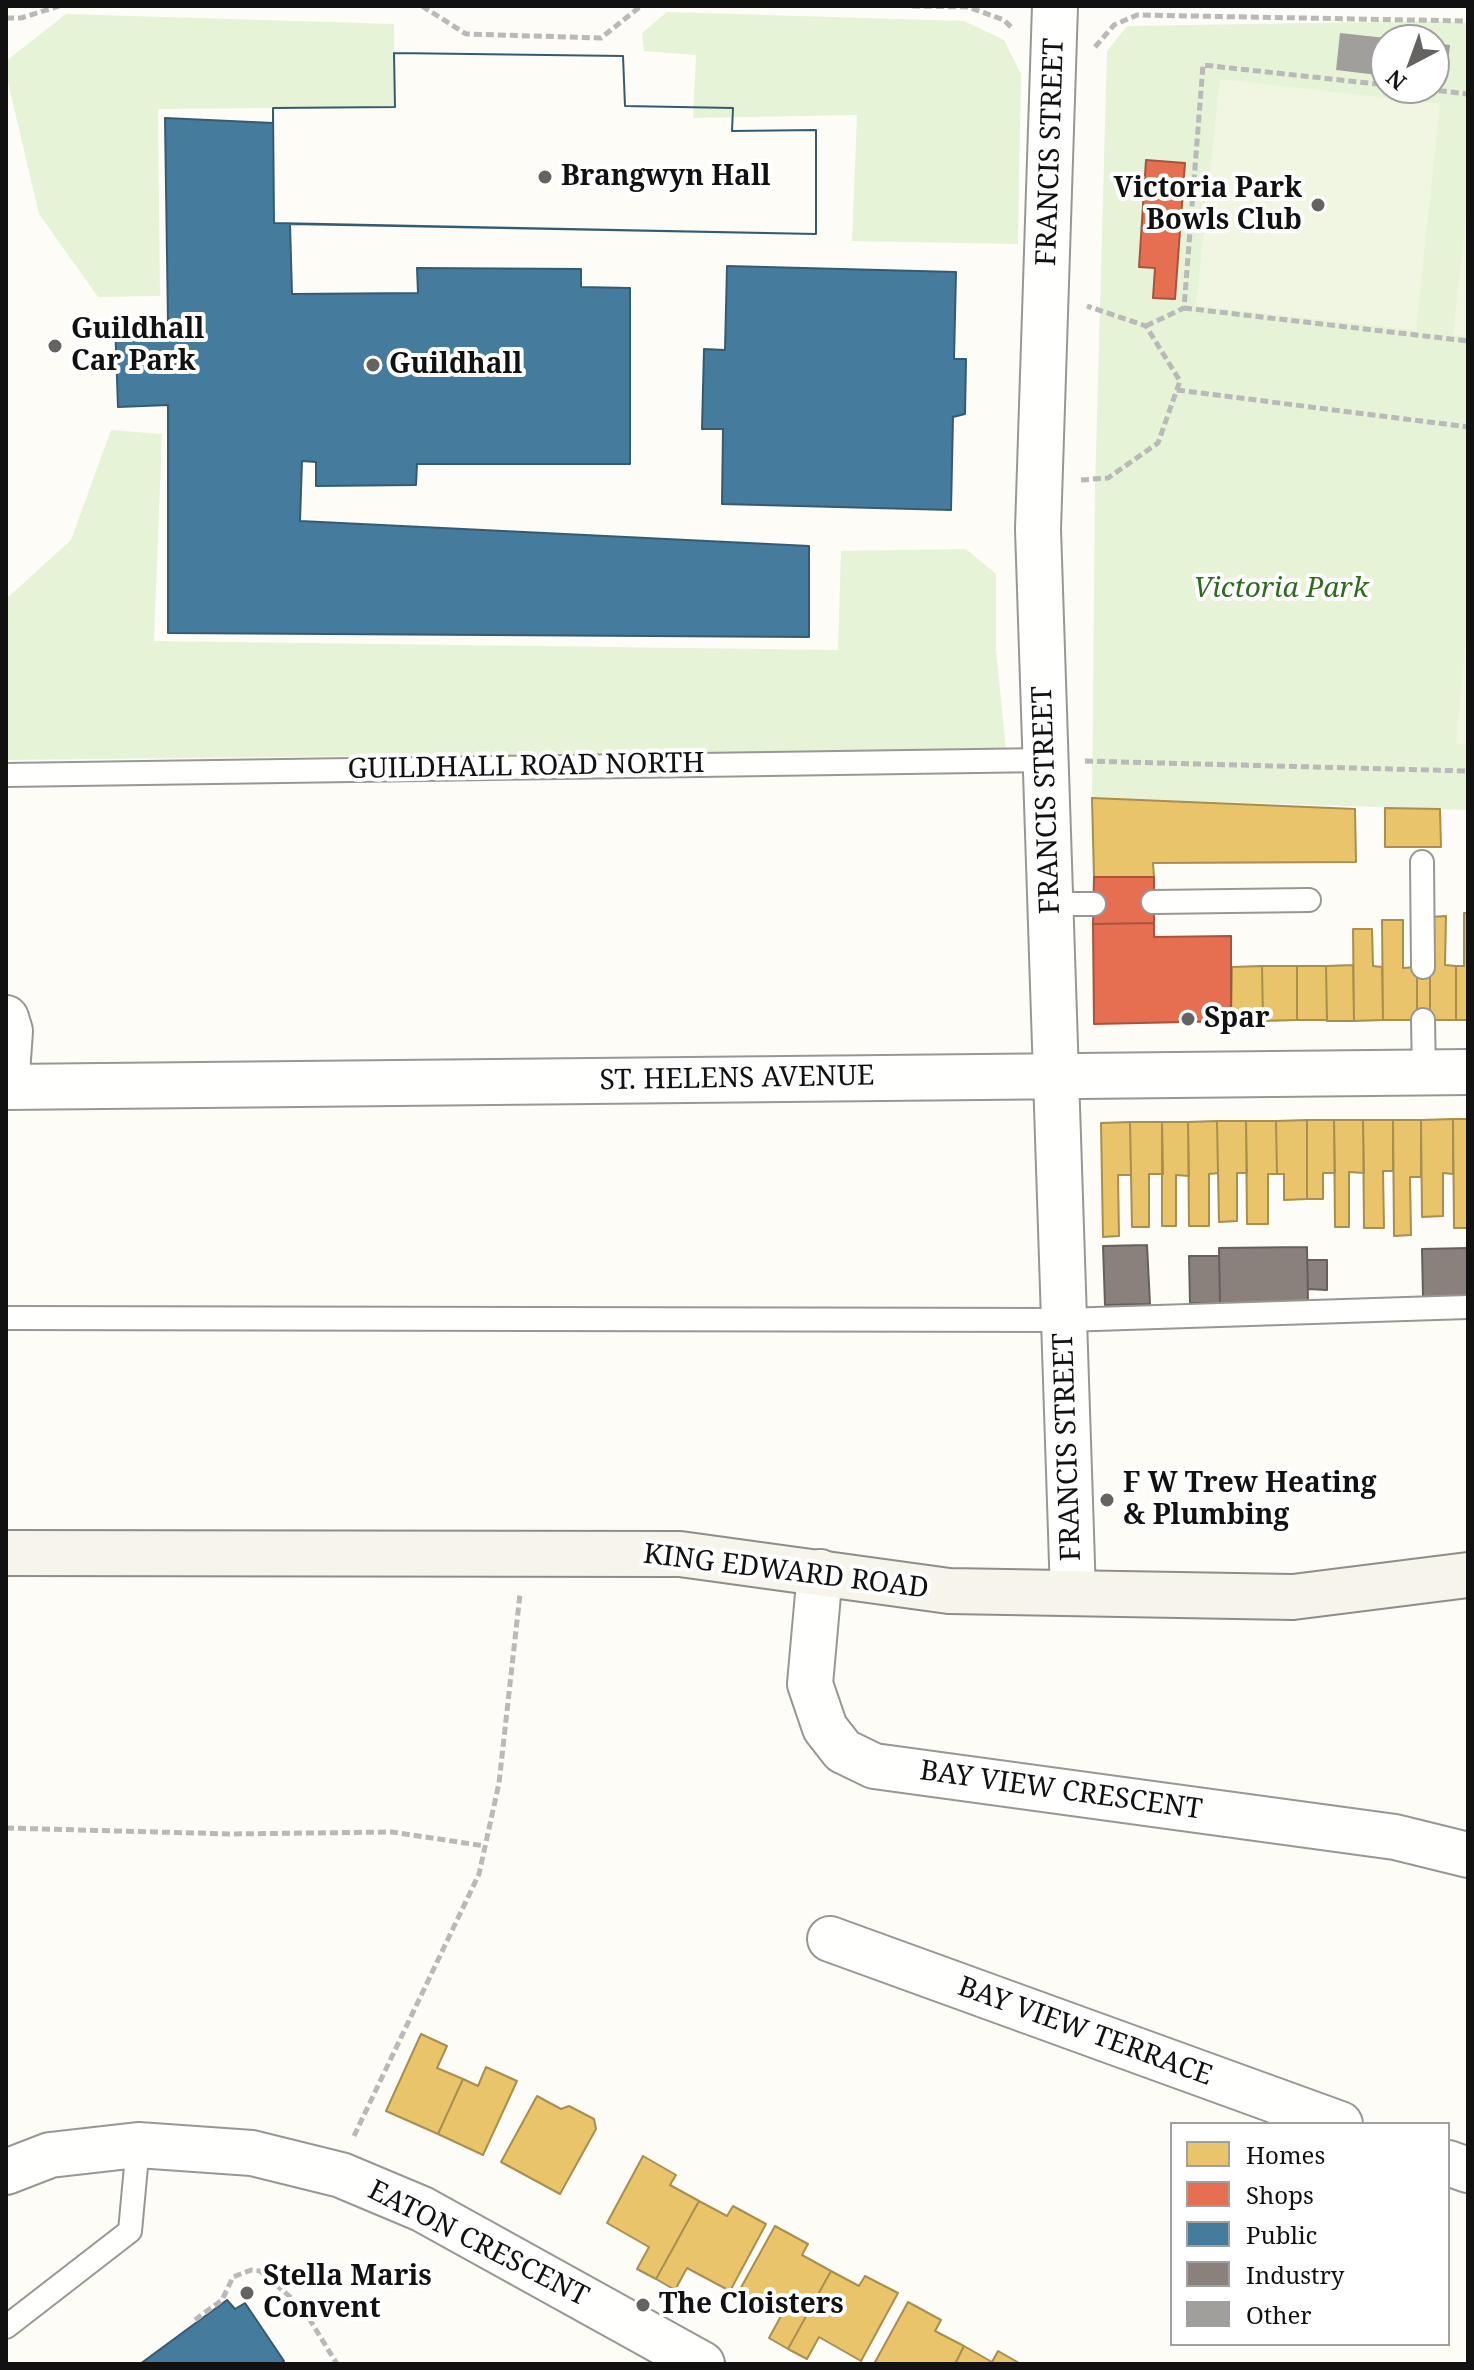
<!DOCTYPE html>
<html>
<head>
<meta charset="utf-8">
<style>
  body { margin:0 }
  #map { position:relative; width:1474px; height:2370px; overflow:hidden; background:#fdfcf7; font-family:"Noto Serif",serif }
  canvas { display:block }
  .frame { position:absolute; inset:0; border:8px solid #111; pointer-events:none }
  .legend { position:absolute; left:1170px; top:2122px; width:280px; height:224px; box-sizing:border-box; background:#fff; border:2px solid #a0a0a0; margin:0; padding:10px 14px; list-style:none; font-size:24px; color:#111 }
  .legend li { display:flex; align-items:center; gap:16px; height:40px }
  .legend b { width:40px; border:2px solid #a0a0a0 }
  .north { position:absolute; left:1370px; top:24px; width:80px; height:80px; box-sizing:border-box; background:#fff; border:2px solid #a0a0a0; border-radius:50%; rotate:221deg; font-size:22px; font-weight:700; line-height:32px; text-align:center; color:#111 }
  .north::after { content:''; display:block; margin:auto; width:28px; height:36px; background:#646362; clip-path:polygon(50% 0,100% 100%,50% 72%,0 100%) }
</style>
</head>
<body>
<div id="map">
<canvas width="1474" height="2370"></canvas>
<div class="frame"></div>
<ul class="legend">
<li><b style="height:22px;background:#e9c46a"></b>Homes</li>
<li><b style="height:22px;background:#e76f51"></b>Shops</li>
<li><b style="height:22px;background:#457b9d"></b>Public</li>
<li><b style="height:22px;background:#8a817c"></b>Industry</li>
<li><b style="height:22px;background:#a19f9c"></b>Other</li>
</ul>
<div class="north">N</div>
</div>
<script>
const context = document.querySelector('canvas').getContext('2d');
context.lineJoin = 'round';
function fill(path, color) { context.fillStyle = color; context.fill(path, 'evenodd'); }
const toPath = rows => new Path2D(rows.map(r => 'M' + r).join(''));
function stroke(path, color, width, dash) { context.strokeStyle = color; context.lineWidth = width; context.lineCap = dash ? 'butt' : 'round'; context.setLineDash(dash || []); context.stroke(path); }
function write(font, color, halo, rows, align = 'center') {
  context.font = font + ' "Noto Serif",serif'; context.lineWidth = 8; context.setLineDash([]); context.textBaseline = 'middle'; context.strokeStyle = halo; context.fillStyle = color; for (const [text, x, y, turn = 0] of rows) {
    context.save(); context.translate(x, y); context.rotate((+turn || 0) * Math.PI / 180); context.textAlign = isNaN(turn) ? turn : align; if (halo) context.strokeText(text, 0, 0); context.fillText(text, 0, 0); context.restore();
  }
}
const green = toPath([
  [667,12,964,21,1004,40,1021,74,1018,244,852,241,857,115,693,118,696,55,644,51,642,33],
  [66,14,394,24,395,107,158,109,160,296,98,297,39,214,6,74,6,61],
  [1434,21,1468,23,1468,810,1092,798,1095,488,1107,51,1127,26],
  [1386,40,1434,40,1434,88,1386,88],
  [111,430,162,434,154,641,838,650,841,551,966,549,996,574,996,650,1006,749,6,760,6,599,71,540]
]);
const pitch = toPath([
  [1220,79,1440,104,1416,330,1196,306],
  [1468,201,1468,336,1453,335],
  [1468,618,1468,745,1456,744]
]);
const homes = toPath([
  [1092,798,1355,809,1356,862,1153,863,1154,877,1094,877,1092,798],
  [1385,808,1440,809,1441,847,1385,847,1385,808],
  [1464,913,1468,913,1468,1020,1456,1020,1456,966,1464,966,1464,913],
  [1446,916,1445,965,1456,966,1456,1020,1430,1020,1430,917,1446,916],
  [1382,920,1403,920,1403,968,1417,967,1417,1020,1383,1020,1382,920],
  [1353,929,1372,929,1373,966,1382,967,1383,1020,1354,1021,1353,929],
  [1353,965,1354,1021,1327,1021,1326,966,1353,965],
  [1262,966,1297,966,1297,1020,1263,1021,1262,966],
  [1262,966,1263,1021,1231,1021,1232,967,1262,966],
  [1297,966,1326,966,1327,1020,1297,1020,1297,966],
  [1417,967,1430,967,1430,1020,1417,1020,1417,967],
  [1453,1119,1468,1119,1468,1228,1454,1228,1453,1119],
  [1453,1119,1453,1174,1443,1173,1443,1216,1422,1217,1421,1120,1453,1119],
  [1307,1120,1334,1120,1335,1173,1323,1173,1323,1199,1307,1199,1307,1120],
  [1307,1120,1307,1199,1284,1200,1284,1174,1277,1174,1276,1121,1307,1120],
  [1334,1120,1363,1120,1364,1173,1349,1172,1349,1227,1335,1227,1334,1120],
  [1363,1120,1393,1120,1393,1171,1383,1171,1384,1228,1364,1228,1363,1120],
  [1393,1120,1421,1120,1421,1177,1410,1177,1411,1235,1394,1236,1393,1120],
  [1217,1121,1246,1121,1247,1173,1237,1173,1237,1221,1219,1222,1217,1121],
  [1217,1121,1218,1173,1209,1174,1209,1226,1189,1226,1188,1122,1217,1121],
  [1246,1121,1276,1121,1277,1174,1268,1174,1268,1224,1247,1224,1246,1121],
  [1130,1122,1162,1122,1163,1174,1149,1174,1149,1227,1132,1227,1130,1122],
  [1130,1122,1131,1175,1118,1175,1119,1236,1103,1237,1101,1123,1130,1122],
  [1162,1122,1188,1122,1189,1176,1176,1175,1176,1226,1162,1226,1162,1122],
  [421,2034,447,2046,437,2068,463,2079,438,2134,386,2111,421,2034],
  [486,2067,517,2081,483,2155,438,2134,463,2079,478,2086,486,2067],
  [537,2096,561,2109,569,2106,594,2119,596,2129,560,2194,501,2162,537,2096],
  [643,2156,676,2175,670,2185,699,2201,656,2279,637,2269,649,2247,607,2223,643,2156],
  [699,2201,727,2216,733,2206,766,2224,730,2291,687,2268,675,2290,656,2279,699,2201],
  [775,2226,808,2244,802,2255,831,2271,788,2349,769,2338,781,2316,738,2293,775,2226],
  [831,2271,859,2286,865,2276,898,2293,861,2361,819,2337,807,2359,788,2349,831,2271],
  [908,2302,941,2320,935,2331,964,2346,955,2364,874,2364,908,2302],
  [964,2346,992,2362,998,2351,1021,2364,955,2364,964,2346]
]);
const shops = toPath([
  [1146,160,1185,163,1175,299,1153,298,1155,268,1139,267,1146,160],
  [1094,877,1154,877,1154,923,1093,924,1094,877],
  [1154,923,1154,937,1231,936,1231,1021,1094,1024,1093,924,1154,923]
]);
const public = toPath([
  [394,53,623,56,625,106,733,108,732,131,816,130,816,234,290,224,292,294,418,293,417,268,581,269,581,287,630,288,630,464,417,464,416,485,316,486,316,462,302,461,300,521,809,546,809,637,168,633,168,405,118,407,115,322,168,324,165,118,273,123,273,108,395,107,394,53],
  [394,53,623,56,625,106,733,108,732,131,816,130,816,234,274,223,273,108,395,107,394,53],
  [727,266,956,272,954,359,966,359,965,414,953,417,951,510,722,504,723,429,702,429,704,349,725,350,727,266],
  [227,2300,235,2309,245,2303,284,2361,279,2364,140,2364,227,2300]
]);
const industry = toPath([
  [1147,1245,1150,1304,1105,1305,1103,1246,1147,1245],
  [1307,1247,1308,1302,1220,1303,1219,1248,1307,1247],
  [1468,1248,1468,1296,1423,1297,1422,1249,1468,1248],
  [1189,1256,1219,1256,1220,1303,1190,1303,1189,1256],
  [1307,1260,1327,1260,1327,1290,1308,1289,1307,1260]
]);
const building = toPath([
  [1340,33,1386,38,1386,76,1336,70],
  [1434,43,1450,45,1446,82,1434,81]
]);
const path = toPath([
  [422,6,466,34,601,38,641,6],
  [912,6,968,7,1004,20,1013,29],
  [6,18,21,18,59,6],
  [1095,47,1114,25,1137,15,1468,21],
  [1415,88,1468,94],
  [1184,308,1468,341],
  [1146,326,1184,308,1203,65,1386,85],
  [1177,390,1468,427],
  [1081,480,1108,478,1158,443,1180,381,1146,326,1087,306],
  [1085,761,1468,771],
  [6,1828,231,1834,392,1832,485,1846],
  [354,2136,479,1874,499,1783,520,1594],
  [195,2320,222,2300,233,2277,251,2270,260,2271,302,2307,337,2364]
]);
const lane = toPath([
  [6,775,1046,760],
  [1422,862,1423,967],
  [1153,902,1309,900],
  [1051,904,1094,904],
  [1423,1020,1424,1072],
  [6,1318,1064,1320,1468,1307],
  [6,2327,130,2231,138,2145]
]);
const street = toPath([
  [1055,6,1038,529,1073,1593],
  [6,1018,10,1031,6,1087],
  [6,1087,1468,1072],
  [820,1572,810,1684,825,1728,843,1751,874,1766,1395,1837,1468,1855],
  [830,1939,1340,2124],
  [1448,2163,1468,2170],
  [6,2172,50,2155,138,2145,252,2153,341,2175,422,2209,702,2364]
]);
const secondary = toPath([
  [6,1553,680,1554,949,1591,1293,1597,1468,1575]
]);
const markers = [
  [545,177,8,"#646362"],
  [1318,205,8,"#646362"],
  [55,346,8,"#646362"],
  [373,365,8,"#646362"],
  [1188,1019,8,"#646362"],
  [1107,1500,8,"#646362"],
  [247,2293,8,"#646362"],
  [643,2305,8,"#646362"]
];
const streetNames = [
  ["FRANCIS STREET",1051,152,-88],
  ["GUILDHALL ROAD NORTH",526,767,-1],
  ["FRANCIS STREET",1047,800,-92],
  ["ST. HELENS AVENUE",737,1079,-1],
  ["FRANCIS STREET",1068,1447,-92],
  ["KING EDWARD ROAD",786,1572,7],
  ["BAY VIEW CRESCENT",1061,1791,8],
  ["BAY VIEW TERRACE",1085,2032,20],
  ["EATON CRESCENT",478,2244,27]
];
const poiNames = [
  ["Brangwyn Hall",561,177],
  ["Victoria Park",1302,189,"right"],
  ["Bowls Club",1302,221,"right"],
  ["Guildhall",71,330],
  ["Car Park",71,362],
  ["Guildhall",389,365],
  ["Spar",1204,1019],
  ["F W Trew Heating",1123,1484],
  ["& Plumbing",1123,1516],
  ["Stella Maris",263,2277],
  ["Convent",263,2309],
  ["The Cloisters",659,2305]
];
const parkNames = [
  ["Victoria Park",1281,589]
];
fill(green, '#e7f3d7');
fill(pitch, '#f0f6e1');
fill(homes, '#e9c46a');
stroke(homes, '#a88e4f', 2);
fill(shops, '#e76f51');
stroke(shops, '#a7533e', 2);
fill(public, '#457b9d');
stroke(public, '#355b73', 2);
fill(industry, '#8a817c');
stroke(industry, '#665f5c', 2);
fill(building, '#a19f9c');
stroke(lane, '#979795', 26);
stroke(street, '#979795', 48);
stroke(secondary, '#8e8d8b', 48);
stroke(path, '#b9b9b8', 5, [8, 4]);
stroke(lane, '#fffffe', 22);
stroke(street, '#fffffe', 44);
stroke(secondary, '#f6f4eb', 44);
for (const [x, y, r, color] of markers) { const dot = new Path2D(); dot.arc(x, y, r, 0, 2 * Math.PI); context.fillStyle = color; context.fill(dot); stroke(dot, '#fff', 3); }
write('28px', '#111', '#fff', streetNames);
write('bold 28px', '#111', '#fff', poiNames, 'left');
write('italic 28px', '#2f6b1f', '#fff', parkNames);
</script>
</body>
</html>
